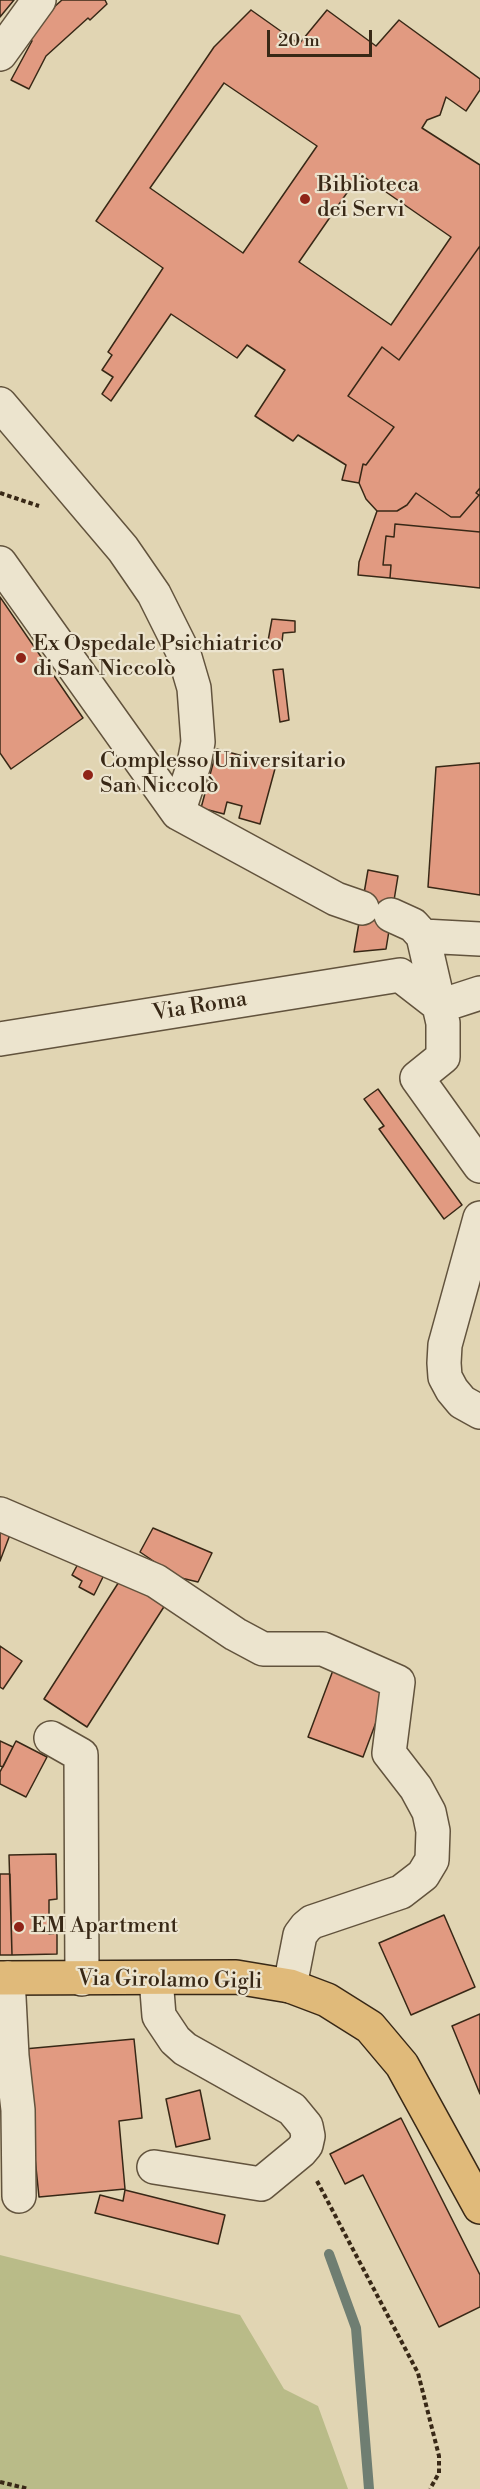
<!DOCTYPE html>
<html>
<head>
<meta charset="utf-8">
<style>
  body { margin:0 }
  #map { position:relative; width:480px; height:2489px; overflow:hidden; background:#e1d5b3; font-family:"Libre Bodoni",serif }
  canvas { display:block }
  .scale { position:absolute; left:267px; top:30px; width:105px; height:27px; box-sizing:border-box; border:3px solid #382816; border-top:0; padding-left:8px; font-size:18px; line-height:21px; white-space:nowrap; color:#382816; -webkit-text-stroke:4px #ece4ce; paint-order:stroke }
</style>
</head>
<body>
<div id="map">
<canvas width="480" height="2489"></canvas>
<div class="scale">20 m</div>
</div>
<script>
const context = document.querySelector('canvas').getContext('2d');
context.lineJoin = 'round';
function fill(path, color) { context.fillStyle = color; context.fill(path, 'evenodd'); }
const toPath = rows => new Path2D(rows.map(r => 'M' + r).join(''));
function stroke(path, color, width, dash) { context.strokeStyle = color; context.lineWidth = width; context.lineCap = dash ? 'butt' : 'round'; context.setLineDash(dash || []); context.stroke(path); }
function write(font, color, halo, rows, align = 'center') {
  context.font = font + ' "Libre Bodoni",serif'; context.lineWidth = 4.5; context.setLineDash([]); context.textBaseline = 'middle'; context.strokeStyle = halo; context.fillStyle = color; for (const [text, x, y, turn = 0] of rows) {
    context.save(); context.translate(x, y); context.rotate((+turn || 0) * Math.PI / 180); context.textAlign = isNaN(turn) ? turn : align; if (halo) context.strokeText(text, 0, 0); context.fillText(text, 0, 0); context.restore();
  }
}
const green = toPath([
  [0,2255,240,2315,284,2389,318,2406,348,2489,0,2489]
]);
const stream = toPath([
  [329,2254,356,2328,369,2489]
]);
const building = toPath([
  [0,0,14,0,0,17,0,0],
  [62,0,105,0,107,4,90,20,88,18,46,56,29,89,11,80,32,41,25,33,62,0],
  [251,10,299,44,327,10,376,46,399,20,480,79,480,90,466,111,446,97,440,115,427,120,422,128,480,165,480,246,399,360,382,347,348,396,394,427,366,465,363,464,359,483,342,480,346,465,298,435,293,441,255,416,285,370,247,345,237,358,171,314,111,401,102,394,113,377,102,370,112,355,108,352,163,268,96,221,214,47,251,10],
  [224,83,317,146,243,253,150,188,224,83],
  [360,174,451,237,391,325,299,262,360,174],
  [480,246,480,488,476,493,479,495,460,517,451,517,416,493,407,505,397,511,377,511,366,499,359,483,363,464,366,465,394,427,348,396,382,347,399,360,480,246],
  [480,488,480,532,395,524,394,537,386,536,383,565,391,565,390,578,358,575,359,562,377,511,397,511,407,505,416,493,451,517,460,517,479,495,476,493,480,488],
  [395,524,480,532,480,588,390,578,391,565,383,565,386,536,394,537,395,524],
  [0,597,83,718,11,769,0,753,0,597],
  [272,619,295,621,295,632,283,633,282,642,268,641,272,619],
  [283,669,289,720,280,722,273,670,283,669],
  [217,749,276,765,260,824,239,818,242,806,227,802,224,814,201,808,217,749],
  [480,763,480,895,428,887,436,767,480,763],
  [368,870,398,876,386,949,354,952,368,870],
  [378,1089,462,1205,444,1219,379,1129,384,1126,364,1099,378,1089],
  [0,1528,11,1532,0,1561,0,1528],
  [153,1528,212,1553,198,1582,177,1577,140,1552,153,1528],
  [79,1562,104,1575,94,1595,79,1587,82,1581,72,1575,79,1562],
  [124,1574,167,1602,87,1727,44,1699,124,1574],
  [0,1646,22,1661,3,1689,0,1687,0,1646],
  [335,1665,390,1685,363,1757,308,1737,335,1665],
  [0,1741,13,1747,3,1767,0,1766,0,1741],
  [16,1741,47,1757,26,1797,0,1784,0,1772,16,1741],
  [56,1854,57,1899,49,1900,49,1934,57,1933,57,1954,12,1955,9,1855,56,1854],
  [0,1874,10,1874,12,1955,0,1955,0,1874],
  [444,1915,475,1987,411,2015,379,1943,444,1915],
  [480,2014,480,2094,452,2026,480,2014],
  [134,2039,142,2118,119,2121,125,2189,39,2197,24,2049,134,2039],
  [200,2090,210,2139,176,2147,166,2099,200,2090],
  [401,2118,480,2275,480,2307,439,2327,363,2175,345,2184,330,2154,401,2118],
  [125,2190,225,2215,218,2244,95,2213,100,2195,123,2201,125,2190]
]);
const path = toPath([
  [0,493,39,506],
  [317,2181,418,2373,439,2456,439,2473,430,2489],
  [0,2482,29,2489]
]);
const minor = toPath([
  [0,54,39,0],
  [0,404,123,549,154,594,184,654,194,688,198,742,194,764,178,813],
  [0,563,178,813,336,899,362,908],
  [391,915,413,925,423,936,443,1023,443,1057,417,1078,480,1166],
  [423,936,480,939],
  [440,1006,480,993],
  [0,1039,400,975,440,1006],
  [480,1218,445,1345,444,1363,445,1377,452,1390,462,1402,480,1412],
  [0,1514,156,1581,235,1634,263,1649,323,1649,398,1682,389,1753,416,1788,429,1812,433,1831,432,1860,423,1875,401,1892,312,1922,306,1927,300,1935,290,1986],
  [51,1738,81,1755,82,1979],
  [8,1978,12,2056,18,2110,19,2196],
  [154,2167,261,2184,301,2151,306,2145,308,2136,306,2126,292,2109,185,2049,175,2040,159,2016,156,1978]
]);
const major = toPath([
  [0,1978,236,1977,290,1986,327,2000,370,2027,402,2065,480,2207]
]);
const markers = [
  [305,199,6,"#8f2418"],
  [21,658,6,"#8f2418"],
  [88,775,6,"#8f2418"],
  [19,1927,6,"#8f2418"]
];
const poiNames = [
  ["Biblioteca",317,186],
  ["dei Servi",317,211],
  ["Ex Ospedale Psichiatrico",33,645],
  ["di San Niccolò",33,670],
  ["Complesso Universitario",100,762],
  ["San Niccolò",100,787],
  ["EM Apartment",31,1927]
];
const streetNames = [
  ["Via Roma",200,1007,-9],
  ["Via Girolamo Gigli",170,1981,1]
];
fill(green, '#b9bb88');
stroke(stream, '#6f7e72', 10);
fill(building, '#e19a81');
stroke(building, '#382816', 1.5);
stroke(minor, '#62533d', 36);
stroke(major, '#382816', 36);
stroke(path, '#382816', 4, [4.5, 3]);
stroke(minor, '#ece4ce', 33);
stroke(major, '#e0ba7a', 33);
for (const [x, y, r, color] of markers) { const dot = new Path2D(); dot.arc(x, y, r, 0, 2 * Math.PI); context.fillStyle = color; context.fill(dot); stroke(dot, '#ece4ce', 2); }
write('22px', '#382816', '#ece4ce', poiNames, 'left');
write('22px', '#382816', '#ece4ce', streetNames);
</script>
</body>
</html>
